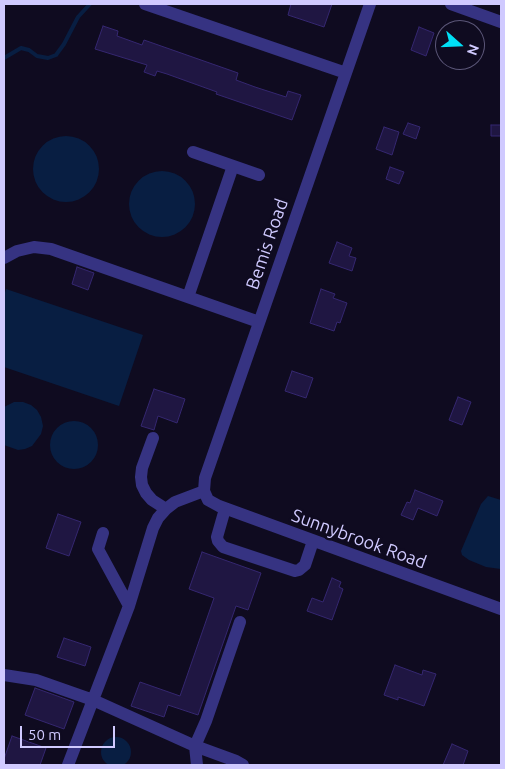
<!DOCTYPE html>
<html>
<head>
<meta charset="utf-8">
<style>
  body { margin:0 }
  #map { position:relative; width:505px; height:769px; overflow:hidden; background:#0f0b20; font-family:Ubuntu,sans-serif }
  canvas { display:block }
  .frame { position:absolute; inset:0; border:5px solid #d0caff; pointer-events:none }
  .north { position:absolute; left:435px; top:20px; width:50px; height:50px; box-sizing:border-box; background:#0f0b20; border:1px solid #5c5779; border-radius:50%; rotate:110deg; font-size:14px; font-weight:700; line-height:20px; text-align:center; color:#d0caff }
  .north::after { content:''; display:block; margin:auto; width:18px; height:22px; background:#00dff5; clip-path:polygon(50% 0,100% 100%,50% 72%,0 100%) }
  .scale { position:absolute; left:20px; top:726px; width:95px; height:22px; box-sizing:border-box; border:2px solid #d0caff; border-top:0; padding-left:6px; font-size:15px; line-height:18px; white-space:nowrap; color:#d0caff; -webkit-text-stroke:4px #0f0b20; paint-order:stroke }
</style>
</head>
<body>
<div id="map">
<canvas width="505" height="769"></canvas>
<div class="frame"></div>
<div class="north">N</div>
<div class="scale">50 m</div>
</div>
<script>
const context = document.querySelector('canvas').getContext('2d');
context.lineJoin = 'round';
function fill(path, color) { context.fillStyle = color; context.fill(path, 'evenodd'); }
const toPath = rows => new Path2D(rows.map(r => 'M' + r).join(''));
function stroke(path, color, width, dash) { context.strokeStyle = color; context.lineWidth = width; context.lineCap = dash ? 'butt' : 'round'; context.setLineDash(dash || []); context.stroke(path); }
function write(font, color, halo, rows, align = 'center') {
  context.font = font + ' Ubuntu,sans-serif'; context.lineWidth = 5; context.setLineDash([]); context.textBaseline = 'middle'; context.strokeStyle = halo; context.fillStyle = color; for (const [text, x, y, turn = 0] of rows) {
    context.save(); context.translate(x, y); context.rotate((+turn || 0) * Math.PI / 180); context.textAlign = isNaN(turn) ? turn : align; if (halo) context.strokeText(text, 0, 0); context.fillText(text, 0, 0); context.restore();
  }
}
const water = toPath([
  '33 169a33 33 0 1 1 66 0a33 33 0 1 1-66 0Z',
  '129 204a33 33 0 1 1 66 0a33 33 0 1 1-66 0Z',
  [6,289,143,335,119,406,4,367,4,296],
  [14,402,23,402,31,405,37,410,41,417,43,426,41,434,32,446,25,449,18,450,4,445,4,407],
  '50 445a24 24 0 1 1 48 0a24 24 0 1 1-48 0Z',
  [488,496,501,500,501,569,486,567,469,560,462,555,461,551,481,504],
  '101 752a15 15 0 1 1 30 0a15 15 0 1 1-30 0Z'
]);
const stream = toPath([
  [4,58,21,48,29,50,37,56,48,58,56,55,64,44,78,17,90,4]
]);
const building = toPath([
  [291,4,332,4,324,27,288,15,291,4],
  [103,26,118,31,117,36,142,45,144,40,238,73,236,80,255,87,286,97,288,91,301,95,292,120,216,94,217,92,167,74,157,71,155,76,144,72,147,65,95,49,103,26],
  [419,27,434,33,426,56,411,50,419,27],
  [408,123,420,127,416,139,403,134,408,123],
  [491,125,501,125,501,136,491,136,491,125],
  [384,127,399,132,392,155,376,149,384,127],
  [390,167,404,172,399,184,386,179,390,167],
  [337,242,352,248,349,256,356,258,352,271,329,263,337,242],
  [77,267,94,273,88,290,72,284,77,267],
  [321,289,335,294,333,298,347,303,340,323,337,322,334,331,310,323,321,289],
  [292,371,313,378,306,398,285,391,292,371],
  [154,389,185,399,177,423,158,416,154,430,141,426,154,389],
  [458,397,471,402,462,425,449,420,458,397],
  [415,490,443,501,437,516,418,508,413,520,401,515,407,502,410,503,415,490],
  [58,514,81,522,69,556,46,548,58,514],
  [202,552,261,573,248,610,236,606,198,715,168,705,164,717,131,706,140,682,180,696,214,598,189,589,202,552],
  [332,578,341,582,339,587,343,589,332,620,307,611,312,598,323,602,332,578],
  [64,638,91,647,85,666,57,657,64,638],
  [395,665,422,675,423,670,436,674,424,706,398,697,398,700,384,695,395,665],
  [35,688,74,702,64,729,25,715,35,688],
  [12,736,46,748,40,765,4,765,4,759,12,736],
  [452,744,468,751,463,765,443,765,452,744]
]);
const minor = toPath([
  [145,4,346,73],
  [370,4,205,478,204,491,208,500,219,506,501,609],
  [451,4,501,22],
  [193,152,259,175],
  [4,258,17,251,34,247,51,249,259,322],
  [188,297,233,166],
  [153,438,142,468,141,477,142,485,146,493,152,500,166,509],
  [225,509,217,537,218,541,223,547,295,571,299,570,305,565,313,541],
  [103,533,98,549,129,606],
  [4,675,36,680,93,700,195,746,236,761,243,765],
  [68,765,129,606,153,528,158,518,166,509,175,502,204,491],
  [197,765,195,746,206,721,240,622]
]);
const streetNames = [
  ["Bemis Road",267,244,-71],
  ["Sunnybrook Road",359,539,20]
];
fill(water, '#081e42');
stroke(stream, '#081e42', 4);
fill(building, '#1f1642');
stroke(building, '#352770', 1);
stroke(minor, '#363382', 12);
write('18px', '#d0caff', '#0f0b20', streetNames);
</script>
</body>
</html>
